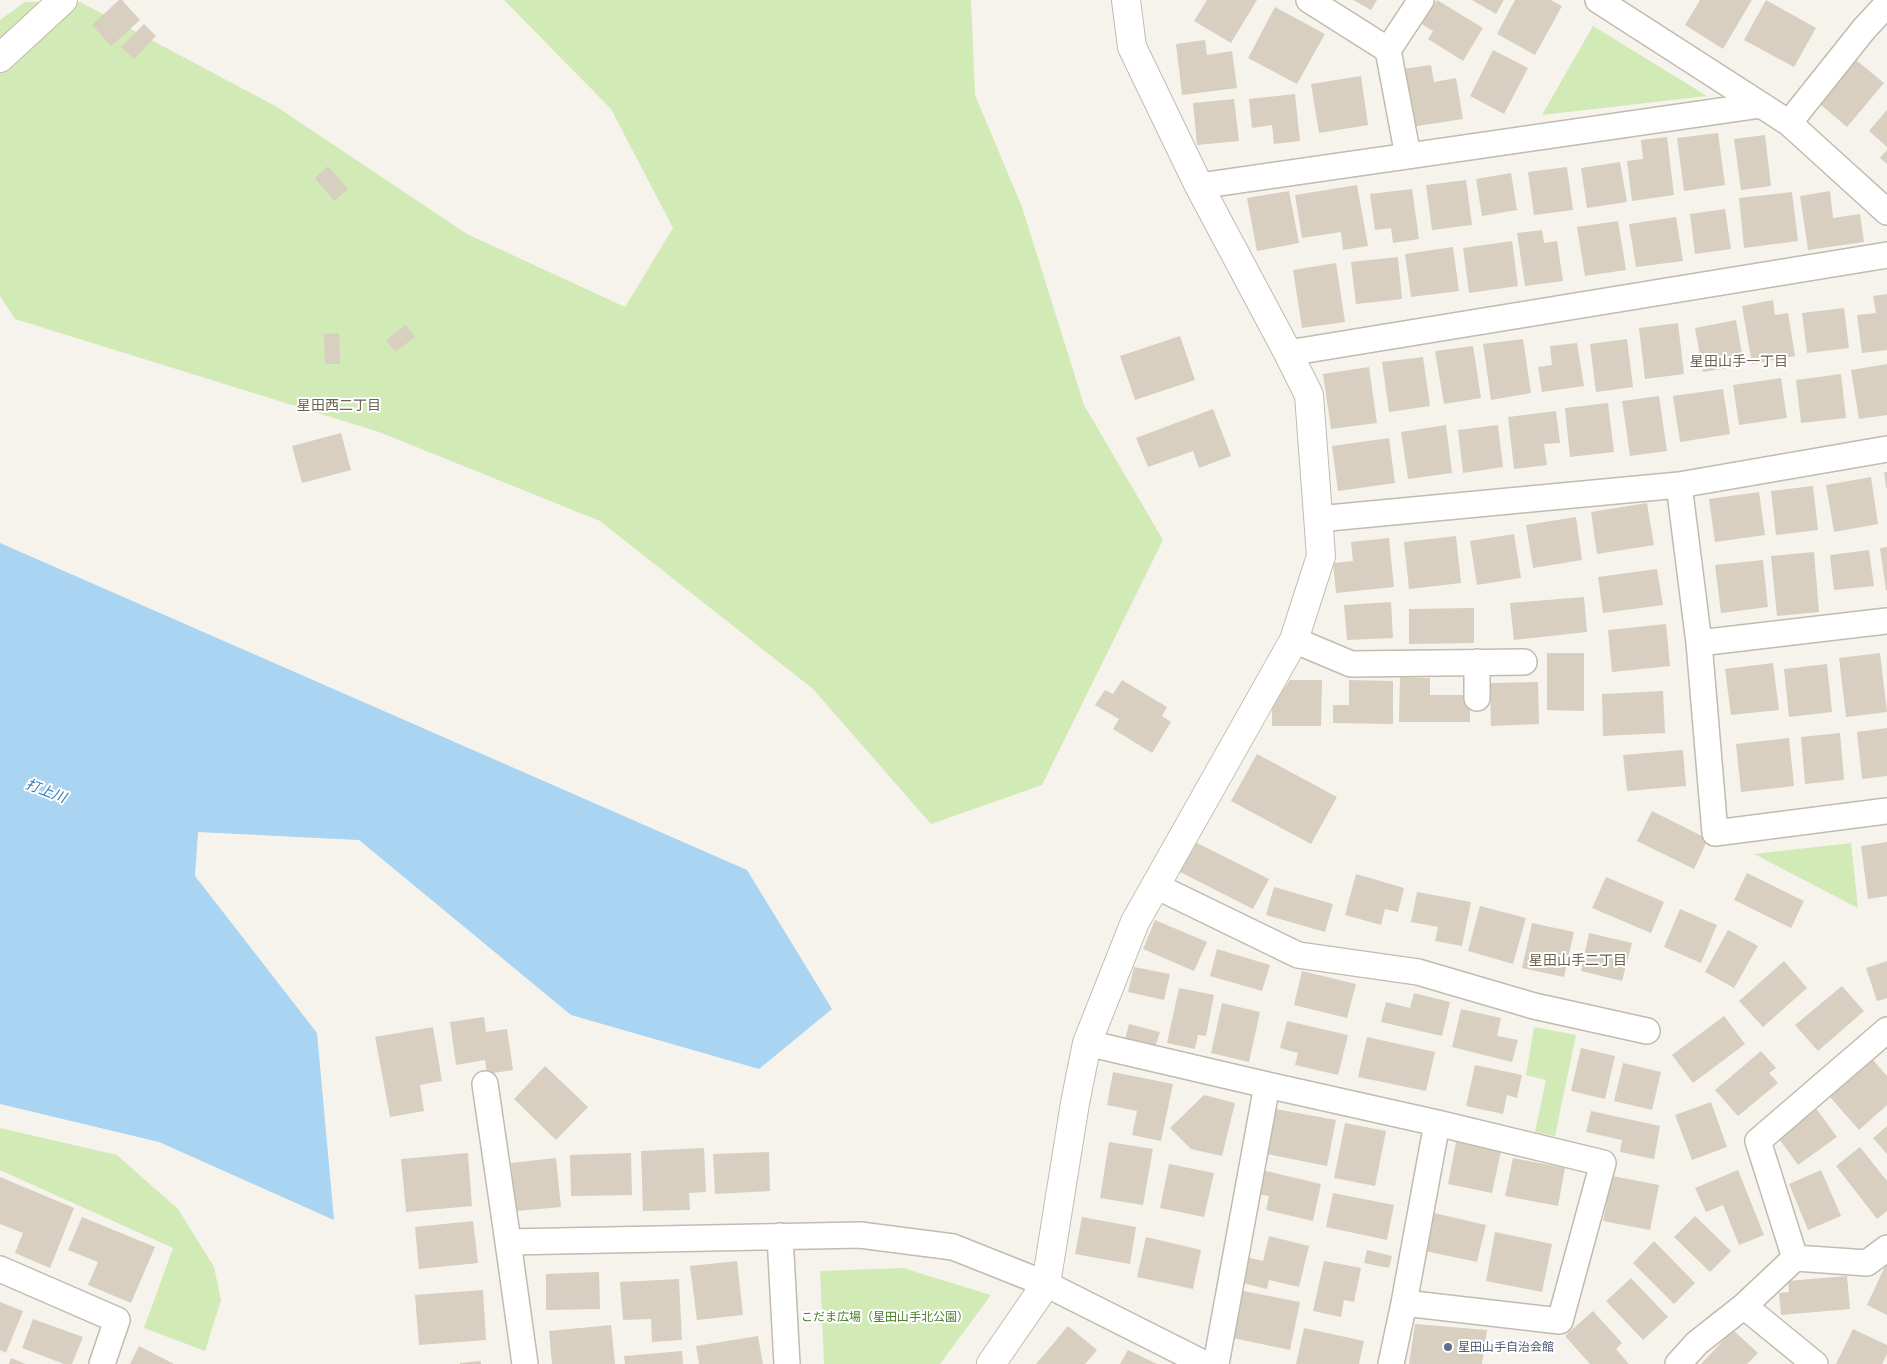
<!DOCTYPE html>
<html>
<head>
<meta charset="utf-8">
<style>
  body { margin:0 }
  canvas { display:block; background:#f6f3ec }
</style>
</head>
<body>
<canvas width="1887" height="1364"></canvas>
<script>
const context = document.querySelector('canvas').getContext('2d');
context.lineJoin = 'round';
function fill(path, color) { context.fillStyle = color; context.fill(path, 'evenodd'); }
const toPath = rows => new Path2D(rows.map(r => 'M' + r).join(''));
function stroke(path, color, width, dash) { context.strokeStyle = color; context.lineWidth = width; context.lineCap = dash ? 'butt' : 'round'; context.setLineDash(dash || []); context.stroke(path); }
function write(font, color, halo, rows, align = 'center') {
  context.font = font + ' Ubuntu,"Noto Sans JP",sans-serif'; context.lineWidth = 4; context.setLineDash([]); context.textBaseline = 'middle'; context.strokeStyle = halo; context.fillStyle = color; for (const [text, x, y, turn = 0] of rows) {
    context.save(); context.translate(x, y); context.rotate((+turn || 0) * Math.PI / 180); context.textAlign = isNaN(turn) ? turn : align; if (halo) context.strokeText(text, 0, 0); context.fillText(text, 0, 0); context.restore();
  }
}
const green = toPath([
  [504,0,971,0,975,95,1022,207,1084,405,1163,540,1042,785,931,824,813,689,600,521,379,432,15,319,0,296,0,20,25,2,80,2,277,107,467,234,625,307,673,228,611,109],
  [1593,26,1707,96,1542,115],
  [1851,843,1858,908,1754,854],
  [1534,1027,1576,1035,1555,1136,1535,1132,1546,1080,1526,1075],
  [0,1128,117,1155,178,1209,214,1267,221,1300,205,1351,144,1328,173,1248,0,1170],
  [903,1268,991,1295,940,1364,824,1364,820,1271]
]);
const water = toPath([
  [0,543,747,870,832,1009,759,1069,571,1015,359,840,198,832,195,876,317,1033,334,1220,159,1142,0,1104]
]);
const building = toPath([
  [119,0,122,0,140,20,111,46,92,25],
  [1207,0,1257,0,1231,43,1194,21],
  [1353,0,1377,0,1371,10],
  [1437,0,1483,28,1463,61,1428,39,1433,31,1422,24],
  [1472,0,1504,0,1496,14],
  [1515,0,1551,0,1562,6,1535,55,1497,34],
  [1700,0,1752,0,1723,49,1685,25],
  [1766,0,1816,28,1794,67,1744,40],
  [1275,7,1325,34,1297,84,1248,58],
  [144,24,156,36,134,59,121,47],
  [1205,40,1207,55,1232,51,1237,88,1182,95,1176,44],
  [1493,50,1528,68,1504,114,1470,96],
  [1856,60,1884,83,1847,127,1820,104],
  [1431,65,1434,82,1456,78,1463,119,1411,127,1402,69],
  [1361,76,1368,125,1319,133,1311,84],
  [1295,94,1300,141,1274,144,1272,125,1252,128,1249,99],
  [1234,99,1239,141,1197,145,1193,103],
  [1887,110,1887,147,1869,131],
  [1718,133,1725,185,1684,191,1677,138],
  [1765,135,1771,186,1741,190,1734,139],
  [1667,137,1674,195,1632,201,1627,161,1643,159,1641,140],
  [1887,150,1887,164,1880,158],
  [1620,162,1627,202,1587,208,1581,168],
  [328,166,348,189,334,201,315,178],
  [1567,167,1573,210,1534,215,1528,172],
  [1511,173,1517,210,1482,216,1476,179],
  [1466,180,1472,225,1432,230,1426,185],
  [1357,185,1368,246,1343,250,1341,232,1302,238,1295,195],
  [1412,189,1419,239,1393,243,1391,228,1375,230,1370,194],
  [1289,191,1299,243,1257,251,1247,198],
  [1830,191,1833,218,1860,214,1864,242,1808,250,1800,196],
  [1792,192,1798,241,1744,248,1739,198],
  [1725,209,1731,249,1695,254,1690,214],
  [1676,217,1683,261,1636,267,1629,224],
  [1618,221,1626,270,1585,276,1577,227],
  [1542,230,1544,243,1557,241,1563,281,1525,286,1517,233],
  [1512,241,1518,286,1469,293,1463,248],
  [1453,247,1459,291,1411,297,1405,254],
  [1398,257,1402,299,1356,304,1351,262],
  [1336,263,1345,322,1302,328,1293,270],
  [1887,294,1887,350,1862,353,1857,315,1876,313,1873,296],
  [1773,300,1775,315,1788,313,1795,356,1752,364,1742,306],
  [1844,308,1849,348,1807,353,1802,313],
  [1736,320,1744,365,1703,372,1695,328],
  [1678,323,1684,374,1645,379,1639,328],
  [406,325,415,337,395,352,386,340],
  [339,333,340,364,325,364,324,334],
  [1180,336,1195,380,1135,400,1120,356],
  [1523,339,1531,393,1491,400,1483,344],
  [1627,339,1633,387,1596,392,1590,344],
  [1577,343,1584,386,1542,392,1538,367,1552,365,1550,346],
  [1473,346,1481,398,1444,404,1435,351],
  [1423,357,1430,406,1389,412,1382,362],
  [1887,364,1887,415,1859,419,1851,370],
  [1369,367,1377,423,1331,429,1323,374],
  [1841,374,1846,418,1801,423,1796,380],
  [1781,378,1787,418,1739,425,1733,385],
  [1723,389,1730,434,1680,442,1673,396],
  [1659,396,1667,451,1630,456,1622,401],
  [1608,403,1614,452,1570,457,1565,408],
  [1213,409,1231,456,1199,468,1193,451,1148,467,1136,438],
  [1556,411,1560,443,1544,444,1547,465,1514,469,1508,417],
  [1446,425,1452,473,1408,479,1401,432],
  [1498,425,1503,467,1463,473,1458,430],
  [341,433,351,470,302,483,292,446],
  [1389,438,1395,483,1338,491,1332,446],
  [1884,472,1887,472,1887,488,1886,488],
  [1871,477,1878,524,1834,532,1826,485],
  [1813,486,1818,530,1776,535,1771,491],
  [1759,492,1765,535,1715,542,1709,499],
  [1647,503,1654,545,1597,554,1591,512],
  [1576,517,1582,560,1533,568,1526,525],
  [1514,534,1521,578,1477,585,1470,541],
  [1456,536,1461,583,1409,589,1404,542],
  [1389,538,1394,587,1336,593,1333,563,1353,561,1351,542],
  [1887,547,1887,590,1886,590,1880,548],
  [1869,550,1874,586,1834,590,1830,555],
  [1814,552,1819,612,1777,616,1771,556],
  [1763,560,1768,607,1721,613,1715,565],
  [1657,569,1663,605,1603,613,1598,577],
  [1584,597,1587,632,1514,640,1510,603],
  [1391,602,1393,638,1347,640,1344,605],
  [1474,608,1474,643,1409,644,1409,609],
  [1666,624,1670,666,1612,672,1608,630],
  [1547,653,1584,653,1584,711,1547,710],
  [1880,653,1887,712,1846,717,1839,658],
  [1773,663,1779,710,1731,715,1725,669],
  [1827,664,1832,712,1789,717,1784,669],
  [1400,677,1430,678,1430,695,1470,695,1470,722,1399,722],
  [1122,680,1167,707,1162,716,1171,722,1152,753,1113,729,1119,719,1095,705,1105,690,1113,694],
  [1290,680,1322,680,1321,726,1272,726,1272,705],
  [1349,680,1393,681,1393,724,1333,723,1333,705,1349,705],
  [1538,682,1539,724,1491,726,1490,683],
  [1663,691,1665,733,1603,736,1602,694],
  [1887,728,1887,776,1862,779,1857,732],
  [1840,733,1844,780,1805,784,1801,737],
  [1789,738,1794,786,1741,792,1736,744],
  [1683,750,1686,786,1627,791,1623,755],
  [1257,754,1337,797,1311,844,1231,801],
  [1652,811,1708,839,1694,869,1637,841],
  [1195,842,1269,879,1253,909,1180,872],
  [1887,842,1887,896,1868,899,1861,846],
  [1747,873,1804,901,1791,928,1734,900],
  [1356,874,1404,888,1398,912,1385,909,1381,925,1345,915],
  [1606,877,1664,902,1651,933,1592,908],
  [1274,887,1333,904,1325,932,1266,915],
  [1417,892,1471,902,1462,946,1435,941,1438,927,1411,922],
  [1480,906,1526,918,1513,964,1468,951],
  [1680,909,1717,925,1701,963,1664,947],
  [1155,920,1207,942,1194,971,1143,949],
  [1532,923,1574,932,1564,977,1522,968],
  [1728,930,1758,946,1734,988,1705,972],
  [1589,933,1632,943,1622,981,1581,971],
  [1217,949,1270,965,1262,991,1210,976],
  [1784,961,1807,988,1763,1027,1739,1001],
  [1887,961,1887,998,1877,1001,1866,968],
  [1134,967,1170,974,1164,1000,1128,992],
  [1302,971,1356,984,1347,1018,1294,1005],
  [1842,986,1864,1011,1818,1051,1795,1025],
  [1179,988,1214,995,1206,1036,1198,1035,1195,1049,1167,1043],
  [1414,993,1450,1002,1442,1036,1381,1022,1386,1002,1410,1008],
  [1222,1003,1260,1012,1249,1062,1211,1053],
  [1461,1009,1501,1018,1497,1036,1518,1040,1512,1062,1452,1047],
  [1724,1016,1745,1044,1693,1083,1672,1055],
  [484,1017,486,1032,507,1029,513,1070,487,1074,485,1060,456,1065,450,1022],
  [1287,1021,1348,1035,1338,1075,1295,1065,1298,1053,1280,1048],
  [1129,1024,1160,1032,1155,1047,1125,1039],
  [433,1027,442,1081,420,1085,424,1111,390,1117,375,1037],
  [1367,1037,1435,1052,1426,1091,1358,1077],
  [1581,1048,1615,1056,1605,1099,1571,1091],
  [1761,1051,1776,1068,1769,1073,1778,1083,1738,1116,1715,1090],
  [1873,1060,1887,1076,1887,1105,1859,1130,1830,1097],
  [1623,1063,1661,1072,1652,1110,1614,1101],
  [1475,1065,1522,1075,1517,1098,1507,1095,1503,1114,1466,1106],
  [545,1066,588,1107,556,1140,514,1099],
  [1113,1072,1173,1084,1161,1141,1132,1135,1137,1111,1107,1105],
  [1204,1095,1235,1103,1222,1156,1191,1149,1170,1128],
  [1711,1102,1727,1147,1692,1160,1675,1115],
  [1815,1107,1837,1137,1798,1165,1777,1136],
  [1276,1109,1336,1120,1327,1166,1267,1154],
  [1591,1111,1660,1126,1654,1159,1620,1152,1622,1140,1586,1132],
  [1345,1123,1386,1131,1375,1186,1334,1178],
  [1887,1126,1887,1154,1873,1138],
  [1109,1142,1153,1149,1143,1205,1100,1198],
  [1456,1142,1501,1151,1492,1193,1448,1184],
  [1860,1147,1887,1181,1887,1211,1877,1219,1836,1166],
  [704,1148,706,1192,689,1193,690,1210,643,1211,641,1151],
  [769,1152,770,1191,715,1194,713,1154],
  [468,1153,472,1206,406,1212,401,1159],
  [631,1153,632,1195,571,1196,570,1155],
  [556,1158,561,1207,516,1211,511,1163],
  [1513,1158,1565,1168,1558,1206,1505,1196],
  [1169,1164,1214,1173,1204,1217,1160,1208],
  [1262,1170,1321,1184,1313,1221,1266,1210,1269,1196,1257,1194],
  [1738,1170,1764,1235,1739,1245,1723,1205,1706,1212,1695,1188],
  [1821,1170,1841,1216,1808,1230,1789,1184],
  [1612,1176,1659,1185,1650,1230,1603,1221],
  [0,1177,74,1208,50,1268,15,1253,23,1233,0,1224],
  [1333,1193,1394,1205,1387,1240,1326,1227],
  [1434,1213,1486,1225,1477,1262,1425,1251],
  [1695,1216,1731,1251,1710,1272,1674,1237],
  [82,1217,155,1247,131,1303,88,1285,98,1262,68,1250],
  [1082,1217,1136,1227,1130,1264,1075,1254],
  [473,1221,478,1263,419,1269,415,1227],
  [1495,1232,1552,1244,1542,1292,1486,1281],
  [1269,1236,1309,1246,1299,1287,1269,1280,1267,1289,1239,1282,1246,1257,1263,1261],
  [1146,1237,1201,1250,1193,1289,1137,1277],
  [1654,1241,1695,1283,1674,1304,1633,1263],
  [1367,1250,1392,1256,1389,1268,1364,1263],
  [737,1261,743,1315,697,1320,690,1266],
  [1324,1261,1361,1268,1354,1302,1344,1300,1341,1317,1313,1311],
  [1887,1262,1887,1315,1867,1305],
  [599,1272,600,1309,546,1310,546,1274],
  [1847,1276,1850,1309,1781,1315,1779,1293,1789,1292,1788,1281],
  [1631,1278,1668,1317,1643,1340,1606,1301],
  [679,1279,682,1340,652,1342,651,1319,623,1320,620,1282],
  [483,1290,486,1340,419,1345,415,1295],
  [1238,1290,1300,1302,1290,1350,1228,1337],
  [0,1302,23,1311,6,1353,0,1350],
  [1593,1311,1622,1343,1616,1349,1629,1364,1590,1364,1565,1336],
  [33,1319,83,1337,72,1364,64,1364,22,1348],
  [1415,1324,1487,1330,1482,1364,1409,1364],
  [611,1325,615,1364,552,1364,549,1331],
  [1068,1326,1097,1350,1085,1364,1036,1364],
  [1304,1328,1364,1341,1359,1364,1296,1364],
  [1853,1329,1887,1345,1887,1354,1882,1364,1836,1364],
  [1733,1330,1758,1353,1747,1364,1701,1364],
  [758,1336,763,1364,699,1364,696,1346],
  [139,1346,174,1364,130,1364],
  [1128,1350,1157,1364,1120,1364],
  [682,1351,683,1364,625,1364,624,1356],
  [11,1358,26,1364,9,1364],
  [481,1361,481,1364,460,1364,460,1363]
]);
const minor = toPath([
  [1598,0,1789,123,1887,212],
  [1388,50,1421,0],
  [1789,123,1864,29,1887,4],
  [1408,156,1761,105],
  [1199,186,1408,156,1388,50,1309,0],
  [1288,353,1887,255],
  [1679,485,1887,449],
  [1318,519,1679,485,1699,643,1715,833,1887,811],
  [1294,640,1351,664,1524,662],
  [1699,643,1887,621],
  [1477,662,1477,698],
  [1156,886,1298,955,1418,972,1534,1006,1647,1031],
  [1087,1043,1267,1085,1216,1364],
  [485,1084,508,1242],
  [1267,1085,1437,1123,1603,1163,1560,1321,1404,1303,1437,1123],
  [780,1236,787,1364],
  [1795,1258,1758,1141,1887,1030],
  [0,1269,117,1320,102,1364],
  [1744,1306,1815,1364],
  [525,1364,508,1242,860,1235,953,1247,1046,1284,1205,1364],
  [1391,1364,1404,1303],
  [1678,1364,1697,1343,1744,1306,1795,1258,1867,1263,1887,1248]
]);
const tertiary = toPath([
  [0,58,63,0],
  [991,1364,1046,1284,1075,1103,1087,1043,1135,922,1294,640,1321,556,1309,395,1288,353,1199,186,1132,47,1126,0]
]);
const markers = [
  [1448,1347,5,"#5c6f8a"]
];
const parkNames = [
  ["こだま広場（星田山手北公園）",885,1317]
];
const serviceNames = [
  ["星田山手自治会館",1458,1347]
];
const neighbourhoodNames = [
  ["星田山手一丁目",1739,361],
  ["星田西二丁目",339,405],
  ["星田山手二丁目",1578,960]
];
const waterNames = [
  ["打上川",46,791,21]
];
fill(green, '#d2eab5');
fill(water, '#a9d4f2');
fill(building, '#d8cfc1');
stroke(minor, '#c2bbae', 28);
stroke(tertiary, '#c2bbae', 30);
stroke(minor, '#fff', 25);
stroke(tertiary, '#fff', 28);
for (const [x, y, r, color] of markers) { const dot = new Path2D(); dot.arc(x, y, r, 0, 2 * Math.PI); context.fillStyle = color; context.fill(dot); stroke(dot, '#fff', 2); }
write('12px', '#4a7f2a', '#fff', parkNames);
write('12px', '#4e5e75', '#fff', serviceNames, 'left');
write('14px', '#6e6250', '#fff', neighbourhoodNames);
write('italic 14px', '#2e7ab2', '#fff', waterNames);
</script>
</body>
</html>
